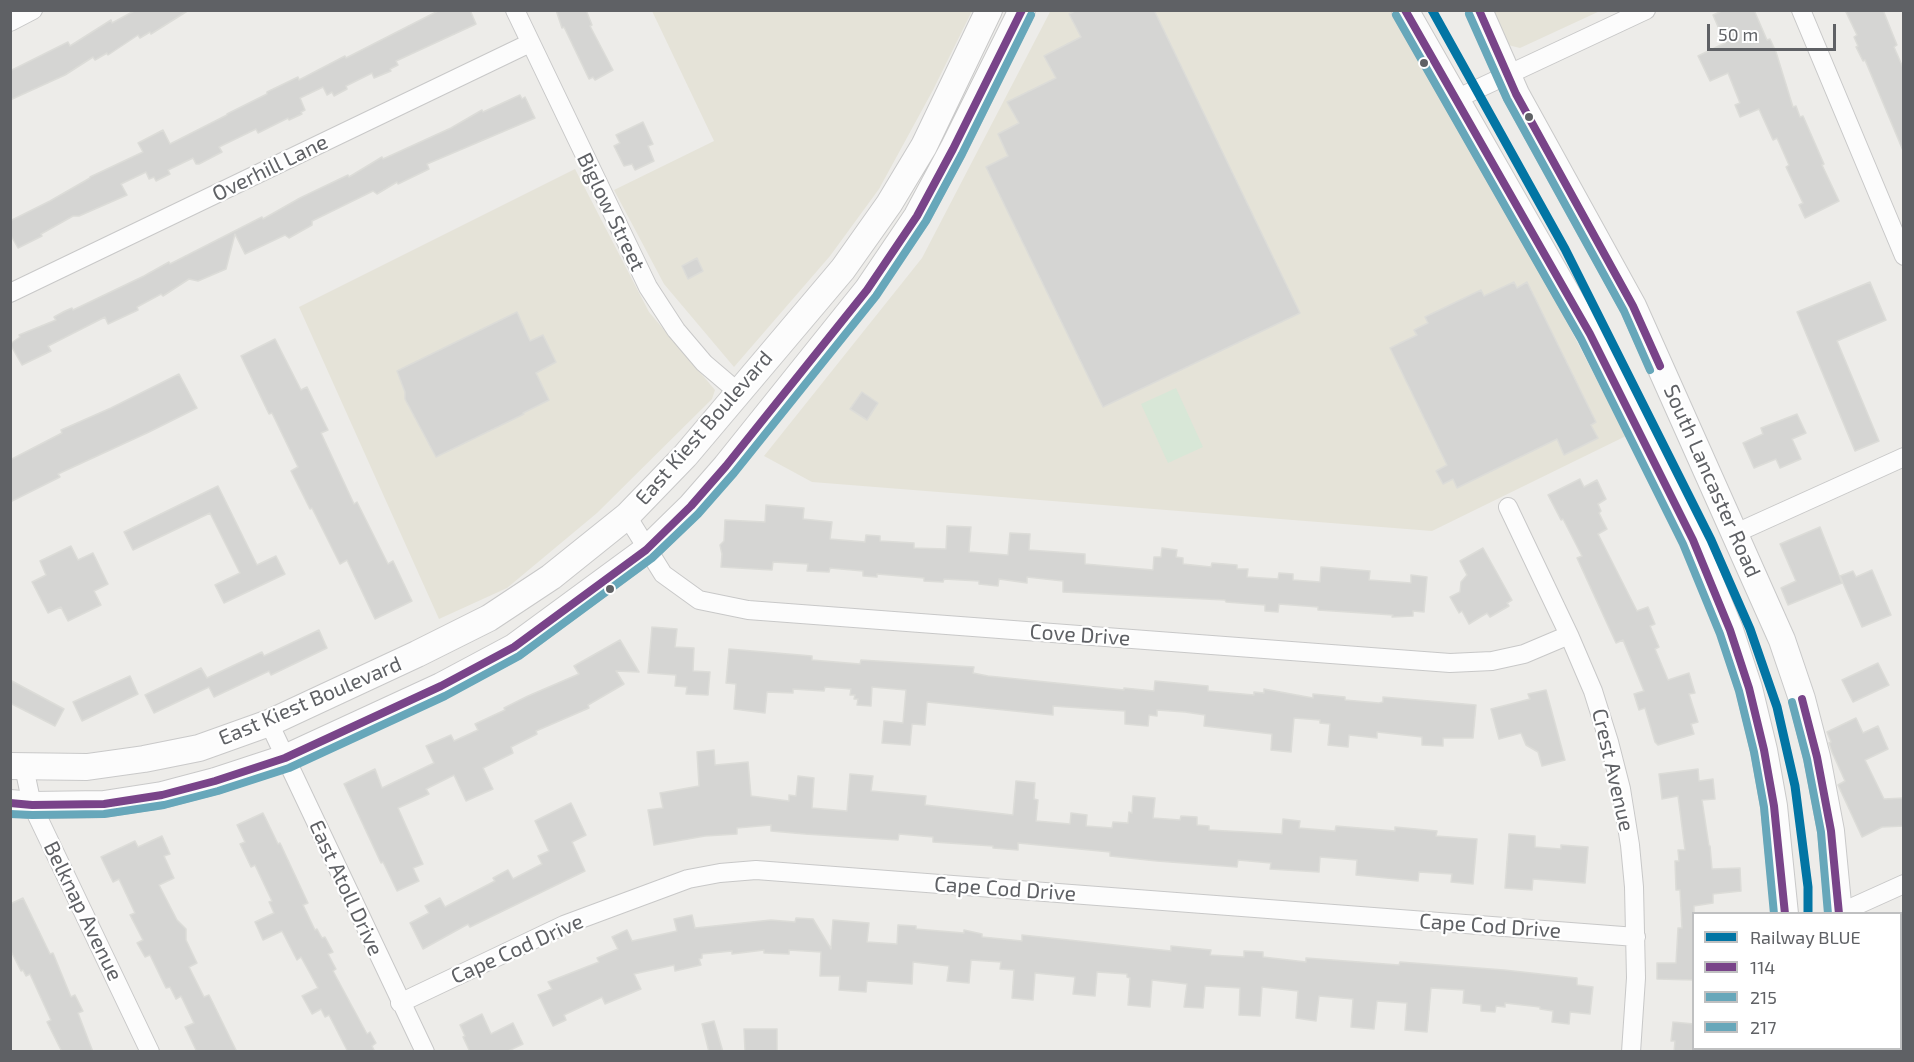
<!DOCTYPE html>
<html>
<head>
<meta charset="utf-8">
<style>
  body { margin:0 }
  #map { position:relative; width:1914px; height:1062px; overflow:hidden; background:#edece9; font-family:"Exo 2",sans-serif }
  canvas { display:block }
  .frame { position:absolute; inset:0; border:12px solid #5f6165; pointer-events:none }
  .legend { position:absolute; left:1692px; top:912px; width:210px; height:138px; box-sizing:border-box; background:#fff; border:2px solid #bfc0c1; margin:0; padding:8px 10px; list-style:none; font-size:18px; color:#5f6165 }
  .legend li { display:flex; align-items:center; gap:12px; height:30px }
  .legend b { width:30px; border:2px solid #bfc0c1 }
  .scale { position:absolute; left:1707px; top:24px; width:129px; height:27px; box-sizing:border-box; border:3px solid #5f6165; border-top:0; padding-left:8px; font-size:18px; line-height:21px; white-space:nowrap; color:#5f6165; -webkit-text-stroke:4px #fff; paint-order:stroke }
</style>
</head>
<body>
<div id="map">
<canvas width="1914" height="1062"></canvas>
<div class="frame"></div>
<ul class="legend">
<li><b style="height:8px;background:#0275a4"></b>Railway BLUE</li>
<li><b style="height:8px;background:#794489"></b>114</li>
<li><b style="height:8px;background:#67a7ba"></b>215</li>
<li><b style="height:8px;background:#67a7ba"></b>217</li>
</ul>
<div class="scale">50 m</div>
</div>
<script>
const context = document.querySelector('canvas').getContext('2d');
context.lineJoin = 'round';
function fill(path, color) { context.fillStyle = color; context.fill(path, 'evenodd'); }
const toPath = rows => new Path2D(rows.map(r => 'M' + r).join(''));
function stroke(path, color, width, dash) { context.strokeStyle = color; context.lineWidth = width; context.lineCap = dash ? 'butt' : 'round'; context.setLineDash(dash || []); context.stroke(path); }
function write(font, color, halo, rows, align = 'center') {
  context.font = font + ' "Exo 2",sans-serif'; context.lineWidth = 4.5; context.setLineDash([]); context.textBaseline = 'middle'; context.strokeStyle = halo; context.fillStyle = color; for (const [text, x, y, turn = 0] of rows) {
    context.save(); context.translate(x, y); context.rotate((+turn || 0) * Math.PI / 180); context.textAlign = isNaN(turn) ? turn : align; if (halo) context.strokeText(text, 0, 0); context.fillText(text, 0, 0); context.restore();
  }
}
const commercial = toPath([
  [1051,10,1398,11,1511,215,1626,436,1432,531,812,482,764,456,922,258],
  [652,11,972,11,933,90,879,189,830,256,734,367,664,284,614,190,714,141],
  [1491,11,1600,11,1520,48,1508,45],
  [575,169,649,312,715,390,712,399,597,513,507,588,439,619,299,307],
  [1903,949,1903,1051,1853,1051,1853,1049,1900,1048,1900,950]
]);
const green = toPath([
  [1176,388,1203,447,1168,463,1141,404]
]);
const building = toPath([
  [136,10,189,10,151,34,150,32,140,38,138,35,108,55,107,53,95,60,93,57,65,75,10,100,10,71,68,42,70,46,111,20,112,23,136,10],
  [440,10,470,10,476,24,396,61,398,65,390,69,391,71,374,78,372,73,346,86,347,89,334,96,332,92,327,95,323,87,300,98,305,110,301,112,302,114,289,120,288,118,258,133,256,129,219,147,222,152,199,164,196,164,193,158,168,170,170,174,156,181,154,177,149,179,146,172,121,184,127,195,79,216,73,216,41,234,42,236,18,248,10,234,10,221,50,201,90,178,90,177,143,152,138,143,163,130,170,144,227,115,227,114,267,94,267,92,298,77,299,80,345,56,346,58,440,10],
  [556,10,586,10,592,25,590,26,613,70,595,80,593,77,589,79,564,27,562,28,556,10],
  [1077,10,1154,10,1300,313,1103,407,986,167,1008,156,998,134,1019,123,1007,102,1056,78,1044,56,1081,37,1069,14,1077,10],
  [1724,10,1754,10,1767,40,1770,39,1776,52,1793,107,1796,106,1800,117,1803,116,1824,164,1822,165,1839,201,1805,218,1799,205,1803,203,1786,167,1789,165,1777,138,1773,140,1759,109,1740,117,1735,105,1740,103,1728,73,1710,81,1698,56,1725,43,1713,15,1724,10],
  [1845,10,1883,10,1897,45,1894,47,1904,70,1904,153,1865,60,1863,61,1856,47,1858,46,1854,37,1857,35,1845,10],
  [520,95,522,99,525,97,535,118,427,164,429,169,398,184,397,182,377,194,373,191,312,221,312,225,289,238,285,235,245,254,235,234,226,269,198,281,189,279,163,296,161,294,137,307,138,310,108,324,105,317,48,346,51,351,22,365,10,344,20,337,19,335,56,320,54,317,65,311,72,308,73,310,144,276,169,262,170,264,262,217,263,219,300,198,348,175,349,177,382,157,383,159,394,154,451,128,482,110,483,112,520,95],
  [643,122,653,144,648,146,654,161,635,170,632,164,624,166,614,146,620,143,616,135,643,122],
  [697,258,703,271,688,279,682,266,697,258],
  [1514,282,1517,288,1527,282,1596,422,1591,425,1598,438,1564,455,1557,439,1457,488,1453,479,1443,484,1436,471,1447,465,1390,348,1417,335,1414,330,1428,323,1425,317,1481,290,1484,296,1514,282],
  [1870,282,1886,320,1837,341,1879,441,1855,451,1797,312,1870,282],
  [517,312,530,341,543,335,556,362,536,373,549,400,523,413,524,414,436,457,405,399,405,392,397,371,517,312],
  [275,339,301,390,307,387,328,430,321,433,354,504,357,502,388,564,393,561,412,601,375,619,347,560,340,564,312,508,310,509,291,471,298,467,272,413,269,414,241,356,275,339],
  [179,374,197,408,149,432,58,474,60,477,10,502,10,460,62,433,61,430,111,408,179,374],
  [862,392,878,403,867,420,850,409,862,392],
  [1797,414,1806,433,1792,439,1801,459,1780,468,1776,459,1754,468,1743,443,1763,434,1761,428,1797,414],
  [1580,479,1584,487,1597,480,1606,499,1598,504,1601,511,1599,513,1607,529,1598,534,1637,611,1648,607,1655,624,1650,626,1659,647,1655,649,1668,680,1689,673,1695,693,1689,694,1698,722,1691,724,1694,734,1658,745,1655,742,1645,708,1639,710,1634,694,1644,691,1623,640,1616,643,1577,558,1582,556,1563,519,1561,520,1548,495,1580,479],
  [218,486,257,565,276,556,285,574,224,603,215,585,240,573,210,513,133,550,124,532,218,486],
  [766,505,804,508,803,519,832,522,830,539,865,542,866,535,880,536,880,541,914,543,914,548,946,549,947,526,971,527,969,552,1008,555,1010,533,1030,534,1029,550,1085,554,1085,564,1153,570,1154,557,1161,557,1162,548,1177,550,1176,557,1183,558,1183,564,1211,567,1212,563,1237,565,1237,569,1248,569,1247,577,1278,579,1279,573,1293,574,1293,580,1320,582,1321,567,1370,571,1369,580,1411,583,1411,575,1427,577,1424,612,1413,611,1413,616,1392,617,1393,615,1318,610,1318,607,1279,604,1278,612,1265,611,1265,605,1226,602,1225,600,1063,592,1063,581,1027,577,1027,583,999,579,998,586,979,584,979,581,944,579,943,582,924,581,924,578,877,574,877,577,863,576,863,571,830,568,829,572,807,571,808,564,773,562,772,570,721,567,722,554,720,545,724,541,725,520,765,522,766,505],
  [1820,527,1842,583,1788,605,1781,588,1796,581,1780,544,1820,527],
  [71,546,78,560,93,553,108,584,94,591,101,605,68,621,61,607,48,613,32,582,46,575,40,561,71,546],
  [1483,548,1512,600,1507,603,1509,606,1490,617,1487,613,1469,624,1462,611,1459,613,1450,597,1460,592,1461,582,1467,575,1460,561,1483,548],
  [1872,570,1891,615,1862,627,1840,576,1853,571,1856,577,1872,570],
  [652,627,677,629,675,647,694,648,693,671,710,672,708,695,686,694,687,687,675,686,676,675,648,673,652,627],
  [319,630,327,648,271,675,269,671,214,697,209,687,154,713,145,695,201,668,207,678,262,652,264,656,319,630],
  [620,640,639,672,616,671,624,684,588,705,589,708,536,731,537,734,511,747,513,753,483,768,493,789,466,801,454,775,426,789,429,794,398,808,423,864,413,868,419,881,397,891,383,862,381,863,344,784,375,769,382,788,434,763,426,746,451,735,454,741,478,730,475,724,505,710,504,708,528,696,579,674,574,666,620,640],
  [729,649,812,656,812,660,860,664,861,660,974,667,973,673,988,676,1124,690,1124,688,1154,691,1155,681,1208,686,1208,691,1254,695,1254,692,1264,693,1264,689,1313,698,1313,694,1345,697,1345,700,1379,703,1383,702,1383,697,1476,705,1473,738,1443,738,1443,746,1422,745,1422,737,1377,732,1377,738,1349,735,1348,747,1328,745,1330,724,1320,723,1320,720,1294,718,1291,752,1271,750,1272,734,1204,726,1205,715,1185,712,1157,710,1157,716,1149,715,1148,726,1125,724,1125,711,1053,706,1053,715,927,702,925,725,912,724,910,745,882,743,884,721,903,723,906,690,872,687,871,706,857,705,858,699,854,699,855,695,850,695,851,689,825,687,824,691,793,689,793,693,767,692,765,713,734,709,736,684,726,683,729,649],
  [1878,663,1889,685,1853,702,1842,680,1878,663],
  [130,676,138,694,82,721,73,702,130,676],
  [10,680,64,709,55,726,10,703,10,680],
  [1546,690,1565,760,1542,766,1538,752,1526,745,1521,733,1499,739,1491,709,1530,699,1528,694,1546,690],
  [1856,718,1863,733,1878,726,1888,749,1865,760,1884,799,1904,798,1904,826,1882,827,1862,837,1838,785,1845,781,1832,752,1829,743,1831,742,1827,732,1856,718],
  [714,750,715,765,748,762,751,796,789,801,789,795,796,796,798,776,814,778,812,808,847,811,850,774,873,776,871,791,926,796,925,805,1013,815,1016,781,1035,783,1034,799,1038,800,1036,821,1070,824,1071,813,1087,815,1086,826,1112,828,1113,822,1128,823,1129,812,1132,813,1133,796,1155,798,1153,818,1180,820,1181,816,1197,817,1197,825,1209,826,1209,830,1282,834,1283,819,1300,821,1299,828,1335,831,1336,826,1395,831,1395,827,1437,831,1436,836,1477,839,1473,884,1451,882,1452,874,1419,872,1418,881,1356,875,1357,860,1320,857,1319,872,1270,869,1271,863,1238,860,1237,867,1157,861,1110,856,1110,852,1018,843,1018,850,993,848,993,846,933,842,933,837,899,834,898,840,805,834,771,831,771,825,737,828,737,834,705,836,654,845,648,810,663,808,660,793,699,786,697,752,714,750],
  [1698,769,1699,781,1713,779,1715,799,1702,800,1709,846,1710,846,1712,869,1740,868,1741,891,1713,894,1713,903,1694,906,1694,980,1657,979,1657,963,1676,963,1678,928,1682,928,1680,890,1676,890,1675,861,1679,861,1678,850,1685,850,1678,796,1662,799,1659,774,1698,769],
  [571,803,586,835,572,842,585,871,470,927,468,924,423,949,410,923,429,913,425,906,440,898,445,907,495,881,493,878,508,870,513,879,542,864,538,856,549,851,535,821,571,803],
  [263,813,278,844,280,843,308,903,303,905,315,930,317,929,322,938,325,937,333,952,328,954,336,969,333,971,367,1034,370,1032,376,1043,372,1046,375,1052,348,1052,329,1015,325,1017,321,1009,312,1014,302,996,318,988,301,957,297,960,282,931,263,940,255,922,274,913,269,902,272,901,255,865,251,867,240,844,245,842,237,825,263,813],
  [1509,834,1535,836,1535,847,1561,849,1561,845,1588,847,1585,883,1533,879,1532,890,1505,888,1509,834],
  [162,836,170,854,164,856,174,878,159,885,177,920,186,929,186,940,197,963,189,967,204,997,209,995,237,1052,197,1052,185,1027,194,1023,181,996,176,999,170,987,166,988,150,955,145,957,137,943,143,940,130,915,135,913,119,879,113,882,101,857,135,841,138,847,162,836],
  [23,898,50,954,53,953,71,997,75,995,83,1011,78,1013,93,1052,62,1052,47,1022,51,1020,46,1009,30,974,26,976,23,970,21,971,10,949,10,904,23,898],
  [692,915,695,928,771,920,795,922,796,918,813,919,831,949,833,920,869,923,867,942,897,944,898,925,916,926,916,929,964,933,964,930,982,934,982,937,1022,941,1022,935,1171,951,1171,946,1211,950,1210,955,1244,957,1244,951,1263,952,1263,957,1306,962,1306,958,1399,965,1400,962,1504,970,1577,978,1577,985,1593,987,1590,1014,1570,1012,1569,1024,1552,1022,1553,1011,1540,1009,1540,1007,1505,1003,1505,1007,1496,1006,1495,1012,1481,1011,1481,1005,1463,1003,1464,990,1431,988,1427,1032,1405,1030,1407,1003,1377,1001,1374,1029,1351,1027,1353,999,1319,996,1316,1021,1296,1018,1298,991,1262,987,1260,1016,1239,1015,1240,988,1205,986,1203,1008,1184,1007,1187,984,1152,980,1150,1007,1128,1005,1130,978,1127,977,1127,974,1097,972,1095,996,1073,994,1075,977,1035,973,1033,1000,1012,998,1014,970,1000,969,1001,962,971,960,969,983,947,981,949,966,913,962,912,984,867,981,866,992,839,990,840,976,820,976,821,952,789,950,789,954,764,953,764,950,732,954,732,951,702,954,702,958,699,959,701,965,675,971,674,965,634,974,641,989,605,1004,602,997,564,1015,566,1020,553,1026,538,995,552,989,548,982,599,962,597,958,618,949,612,937,627,930,632,941,677,931,674,919,692,915],
  [482,1014,491,1034,513,1023,523,1044,506,1052,470,1052,463,1037,465,1036,460,1025,482,1014],
  [714,1021,723,1052,709,1052,702,1024,714,1021],
  [1673,1022,1694,1024,1694,1052,1674,1052,1675,1041,1671,1041,1673,1022],
  [744,1029,777,1029,777,1052,745,1052,744,1029]
]);
const street = toPath([
  [515,10,648,287,676,330,704,363,738,392],
  [1801,10,1904,256],
  [10,22,33,10],
  [1456,99,1646,10],
  [10,293,530,43],
  [1508,507,1569,635,1593,691,1609,742,1621,789,1630,845,1634,887,1636,978,1631,1052],
  [627,516,663,574,699,600,748,610,1450,663,1492,661,1524,654,1569,635],
  [1736,533,1904,457],
  [269,723,425,1052],
  [24,767,32,805,150,1052],
  [1839,908,1853,907,1904,884],
  [400,1003,564,925,688,879,720,873,756,870,1636,937]
]);
const secondary = toPath([
  [1405,10,1590,334,1693,540,1730,630,1749,688,1764,750,1774,806,1785,914],
  [1479,10,1516,94,1633,306,1782,640,1802,699,1817,757,1831,831,1839,914],
  [10,766,87,767,144,759,199,748,269,723,417,654,489,618,551,577,627,516,685,456,843,269,889,204,924,146,989,10],
  [10,803,32,805,104,804,162,795,215,781,285,758,441,686,514,647,646,550,691,506,726,466,867,290,917,216,953,149,1022,10],
  [1781,1052,1781,1048],
  [1835,1052,1835,1048]
]);
const bus1 = toPath([
  [1405,10,1590,334,1693,540,1730,630,1749,688,1764,750,1774,806,1785,914],
  [1479,10,1516,94,1633,306,1660,366],
  [1802,699,1817,757,1831,831,1839,914],
  [10,803,32,805,104,804,162,795,215,781,285,758,441,686,514,647,646,550,691,506,726,466,867,290,917,216,953,149,1022,10]
]);
const bus2 = toPath([
  [10,814,32,815,104,814,164,805,218,791,289,768,445,696,519,656,652,558,698,514,734,473,876,296,926,221,962,154,1031,15]
]);
const bus3 = toPath([
  [1469,14,1507,99,1624,311,1650,370],
  [1396,15,1581,339,1683,544,1720,634,1739,691,1754,752,1764,807,1774,914],
  [1792,702,1807,759,1821,832,1828,914]
]);
const rail1 = toPath([
  [1432,10,1565,249,1711,540,1750,629,1777,707,1795,786,1808,887,1808,914]
]);
const markers = [
  [1424,63,5,"#5f6165"],
  [1529,117,5,"#5f6165"],
  [610,589,5,"#5f6165"]
];
const streetNames = [
  ["Overhill Lane",270,168,-26],
  ["Biglow Street",611,212,64],
  ["East Kiest Boulevard",704,428,-49],
  ["South Lancaster Road",1712,481,66],
  ["Cove Drive",1080,635,4],
  ["East Kiest Boulevard",310,701,-23],
  ["Crest Avenue",1613,770,77],
  ["East Atoll Drive",346,888,65],
  ["Cape Cod Drive",1005,889,4],
  ["Belknap Avenue",83,911,64],
  ["Cape Cod Drive",1490,926,4],
  ["Cape Cod Drive",517,949,-24]
];
fill(commercial, '#e5e3d8');
fill(green, '#d8e7d7');
fill(building, '#d5d5d3');
stroke(building, '#dcdcd8', 1.5);
stroke(street, '#c8c8c8', 20);
stroke(secondary, '#c9c9c9', 28);
stroke(street, '#fcfcfc', 18);
stroke(secondary, '#fcfcfc', 26);
stroke(bus1, '#794489', 8);
stroke(bus2, '#67a7ba', 8);
stroke(bus3, '#67a7ba', 8);
stroke(rail1, '#0275a4', 9);
for (const [x, y, r, color] of markers) { const dot = new Path2D(); dot.arc(x, y, r, 0, 2 * Math.PI); context.fillStyle = color; context.fill(dot); stroke(dot, '#fff', 2); }
write('21px', '#5f6165', '#fff', streetNames);
</script>
</body>
</html>
